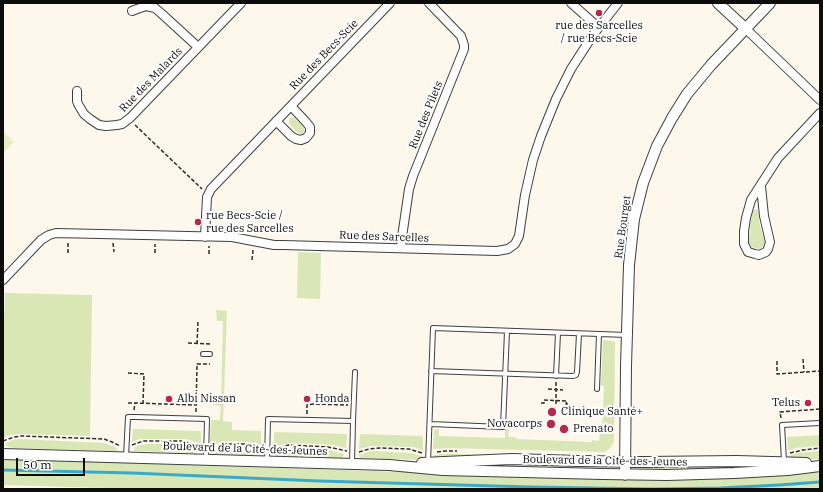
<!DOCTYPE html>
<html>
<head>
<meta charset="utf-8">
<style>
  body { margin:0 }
  #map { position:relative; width:823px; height:492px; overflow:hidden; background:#fef7eb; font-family:"IBM Plex Serif",serif }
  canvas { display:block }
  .frame { position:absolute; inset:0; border:4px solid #0c0c0c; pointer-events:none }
  .scale { position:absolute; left:16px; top:458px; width:69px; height:18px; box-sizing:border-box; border:2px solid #0c0c0c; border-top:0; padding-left:5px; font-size:12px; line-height:14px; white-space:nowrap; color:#0c0c0c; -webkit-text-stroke:3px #fff; paint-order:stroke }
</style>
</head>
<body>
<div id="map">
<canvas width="823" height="492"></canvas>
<div class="frame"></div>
<div class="scale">50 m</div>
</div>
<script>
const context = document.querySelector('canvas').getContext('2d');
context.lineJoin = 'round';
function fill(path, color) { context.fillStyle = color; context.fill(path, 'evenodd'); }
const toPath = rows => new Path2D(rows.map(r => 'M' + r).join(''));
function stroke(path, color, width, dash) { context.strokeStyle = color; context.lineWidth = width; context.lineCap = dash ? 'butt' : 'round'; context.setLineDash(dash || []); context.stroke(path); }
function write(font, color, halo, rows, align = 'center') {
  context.font = font + ' "IBM Plex Serif",serif'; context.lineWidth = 4; context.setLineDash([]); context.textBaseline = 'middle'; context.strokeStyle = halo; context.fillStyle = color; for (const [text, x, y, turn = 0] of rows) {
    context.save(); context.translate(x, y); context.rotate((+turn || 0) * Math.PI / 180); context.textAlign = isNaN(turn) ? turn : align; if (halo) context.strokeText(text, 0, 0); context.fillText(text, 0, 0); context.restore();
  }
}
const green = toPath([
  [292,117,295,119,304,127,304,130,303,133,301,134,298,133,289,124,289,119,290,118],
  [756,209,758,211,760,226,765,242,763,247,758,249,752,247,749,242,750,227,751,220,753,211],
  [298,252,321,253,320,299,297,298],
  [5,293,92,295,90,436,22,434,11,435,3,438,3,347],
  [216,310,227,311,223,421,232,422,232,430,261,431,261,446,249,442,231,441,222,442,210,446,211,420,220,420,221,406,213,405,214,402,221,402,223,321,217,321],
  [603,340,612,341,615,342,614,441,613,444,610,448,605,452,447,448,433,449,434,431,436,429,438,429,439,430,439,436,505,438,505,429,509,429,508,437,516,437,516,439,592,442,592,440,599,441,600,433,602,432,604,386,601,385],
  [133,429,201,431,201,446,193,441,186,439,140,439,132,442],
  [275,432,347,434,346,448,332,445,297,443,285,444,274,447,274,434],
  [360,434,421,436,423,437,423,450,413,447,371,446,359,449],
  [820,435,820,446,795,448,788,451,787,437],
  [19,439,104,443,115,447,118,450,116,451,14,448,8,447,5,444,12,440],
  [148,444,186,444,197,451,193,453,135,451,134,448,135,447,140,445],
  [228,446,248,447,259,452,256,456,215,454,214,451,224,447],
  [293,448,329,450,344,454,344,455,342,458,276,456,274,453,284,449],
  [372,451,410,453,422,456,423,459,421,460,361,458,359,456,359,455],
  [820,451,820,459,801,460,791,459,789,456,797,453],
  [443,454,458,454,585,457,434,458,434,455],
  [3,459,437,473,780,474,820,472,820,489,137,489,3,485],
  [739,465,785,467,651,471,643,469,641,468,642,466]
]);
const pitch = toPath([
  [3,131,14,142,3,153]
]);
const stream = toPath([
  [3,470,132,473,319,481,530,487,652,489,721,488,779,485,820,482]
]);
const path = toPath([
  [135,125,202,189],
  [113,243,114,252],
  [68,253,68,241],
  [155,253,155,244],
  [209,254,209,246],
  [252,260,253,250],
  [188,343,210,344],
  [197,344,198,321],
  [803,359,804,372],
  [777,361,777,374,820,371],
  [128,373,144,374,143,403],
  [548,389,563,390],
  [128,403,135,403],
  [541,403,544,403,544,400,567,401,566,404,570,404],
  [556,404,556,382],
  [134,410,135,403,195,405],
  [196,412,197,364,210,364],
  [307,414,307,405,314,404,348,405],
  [781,418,780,412,820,409],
  [3,441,14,437,21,436,104,439,112,442,120,446],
  [132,445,143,441,182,441,189,443,200,448],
  [212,449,223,444,245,444,250,445,260,449],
  [274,450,282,447,289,445,328,447,347,451],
  [359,452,369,449,380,448,409,449,422,453],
  [437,452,445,451,457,451],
  [790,453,803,450,820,448]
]);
const service = toPath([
  [203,354,210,354],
  [431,371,573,376,576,375,577,372,579,334],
  [556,376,558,333],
  [597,389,599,334],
  [353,421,355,372],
  [430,424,503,427,507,331],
  [126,457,128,417,135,417,207,419,206,459],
  [267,461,268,419,353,421,352,464],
  [784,461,782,425,820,423],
  [428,463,433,328,627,335]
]);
const minor = toPath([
  [571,3,598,27],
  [132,11,137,9,146,6,155,8,162,14,198,47],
  [746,29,820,100],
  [77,91,77,101,78,104,84,114,90,119,99,125,106,126,117,125,122,124,130,118,241,3],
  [276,121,291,136,296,139,301,140,306,138,310,133,310,127,306,122,291,106],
  [761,186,764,216,770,242,768,249,766,252,759,255,755,254,748,252,744,244,744,231,746,218,751,200,778,158,820,113],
  [205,237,207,197,211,189,390,3],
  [401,248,402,237,409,189,413,176,464,49,464,45,461,36,429,3],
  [3,280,41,240,49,235,56,233,232,237,274,245,283,245,497,251,508,249,515,244,519,236,525,195,533,160,541,136,556,99,571,69,593,35,618,3]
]);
const tertiary = toPath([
  [718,3,746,29],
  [3,454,389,465,443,470,603,474,667,475,734,473,788,470,820,466],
  [422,463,512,459,579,461,647,462,737,461,806,463],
  [625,475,626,366,629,265,634,219,643,183,657,146,672,118,687,94,711,65,770,3]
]);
const markers = [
  [599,13,4,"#b6294a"],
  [198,222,4,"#b6294a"],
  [169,399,4,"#b6294a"],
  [307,399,4,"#b6294a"],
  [808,403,4,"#b6294a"],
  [552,412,5,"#b6294a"],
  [551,424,5,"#b6294a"],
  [564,429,5,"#b6294a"]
];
const poiNames = [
  ["rue des Sarcelles",599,26,"center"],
  ["/ rue Becs-Scie",599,39,"center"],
  ["rue Becs-Scie /",206,216],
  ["rue des Sarcelles",206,229],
  ["Albi Nissan",177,399],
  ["Honda",315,399],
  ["Telus",800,403,"right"],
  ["Clinique Santé+",561,412],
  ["Novacorps",542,424,"right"],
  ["Prenato",573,429]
];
const streetNames = [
  ["Rue des Becs-Scie",324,55,-46],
  ["Rue des Malards",151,80,-46],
  ["Rue des Pilets",426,115,-68],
  ["Rue Bourget",623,227,-82],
  ["Rue des Sarcelles",384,237,2],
  ["Boulevard de la Cité-des-Jeunes",245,449,2],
  ["Boulevard de la Cité-des-Jeunes",605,461,1]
];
fill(green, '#d9e7b7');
fill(pitch, '#e8eec8');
stroke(stream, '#3baac8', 3);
stroke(service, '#3f3f3f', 6);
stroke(minor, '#3f3f3f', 10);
stroke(tertiary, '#3f3f3f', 12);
stroke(path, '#2e2e2e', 1.5, [4, 2]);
stroke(service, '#fff', 4);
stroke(minor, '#fff', 8);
stroke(tertiary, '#fff', 10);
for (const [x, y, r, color] of markers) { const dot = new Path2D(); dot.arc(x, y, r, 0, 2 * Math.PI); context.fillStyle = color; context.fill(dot); stroke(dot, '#fff', 1.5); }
write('11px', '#0c0c0c', '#fff', poiNames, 'left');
write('11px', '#0c0c0c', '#fff', streetNames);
</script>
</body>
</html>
